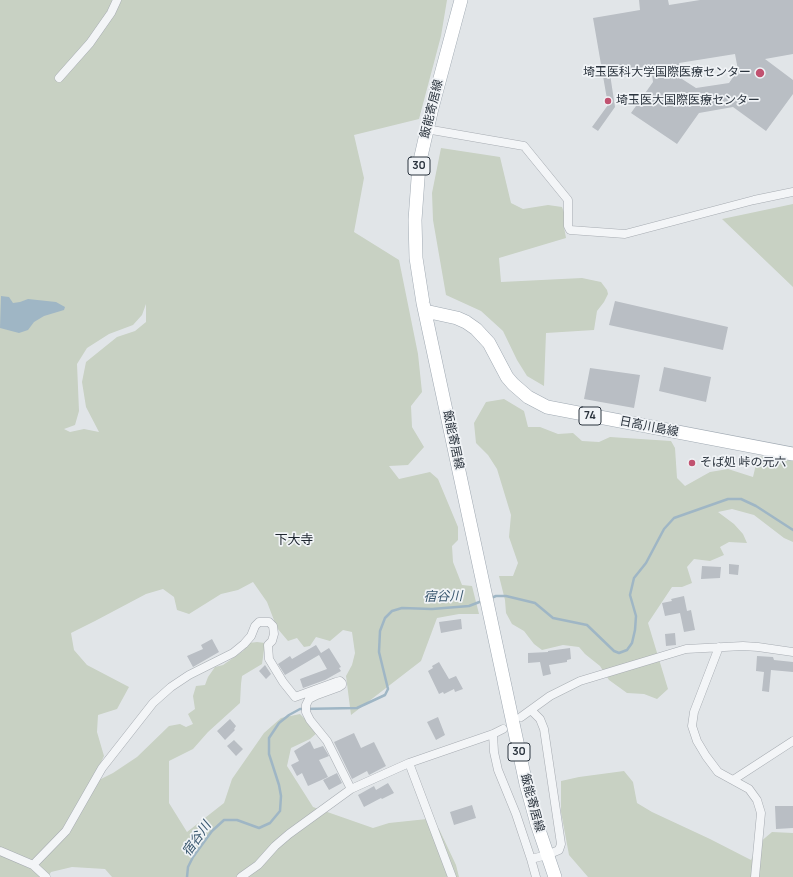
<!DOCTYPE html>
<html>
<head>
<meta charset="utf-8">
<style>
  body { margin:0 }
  canvas { display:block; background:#e1e5e8 }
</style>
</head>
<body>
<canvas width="793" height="877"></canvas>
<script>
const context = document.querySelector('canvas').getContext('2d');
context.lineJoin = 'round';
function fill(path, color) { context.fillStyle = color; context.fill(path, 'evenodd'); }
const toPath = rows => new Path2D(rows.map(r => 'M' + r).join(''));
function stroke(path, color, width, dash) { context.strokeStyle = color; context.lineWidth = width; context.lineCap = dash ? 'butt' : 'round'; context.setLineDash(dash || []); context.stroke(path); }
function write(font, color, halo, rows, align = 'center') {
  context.font = font + ' Manrope,"Noto Sans JP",sans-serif'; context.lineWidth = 3.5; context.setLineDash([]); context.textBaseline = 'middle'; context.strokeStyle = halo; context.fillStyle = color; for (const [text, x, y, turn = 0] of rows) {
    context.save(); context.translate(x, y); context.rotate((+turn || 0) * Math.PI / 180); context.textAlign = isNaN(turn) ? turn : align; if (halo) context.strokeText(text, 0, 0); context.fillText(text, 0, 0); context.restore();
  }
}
const green = toPath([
  [0,0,447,0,441,36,419,119,354,135,364,178,354,232,399,260,418,354,422,392,411,406,412,427,424,447,408,465,389,466,399,479,430,472,438,479,458,527,458,540,452,546,453,562,462,585,472,586,479,614,459,614,437,618,421,661,351,715,346,676,352,665,355,653,352,632,343,630,330,641,316,637,310,646,304,647,297,638,288,641,277,628,267,602,253,582,238,590,221,594,189,614,177,610,174,597,163,589,146,594,95,621,71,633,74,650,87,665,129,687,117,709,98,715,97,732,104,756,91,784,113,773,137,757,169,726,180,724,186,727,193,724,188,714,195,709,193,696,196,686,205,685,208,677,215,667,223,665,243,651,249,643,257,642,265,643,262,664,242,676,241,684,240,703,208,732,193,749,169,761,169,803,187,832,224,803,232,779,264,733,281,718,300,714,318,732,310,739,291,748,287,766,313,807,373,828,389,823,427,819,439,829,456,865,459,877,112,877,105,869,72,867,51,872,48,877,0,877],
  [146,304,146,322,135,331,117,337,86,362,82,382,86,407,99,432,84,429,70,432,64,429,75,425,79,411,77,364,87,348,109,334,133,325,142,315],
  [441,148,500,157,511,203,523,209,548,205,562,207,565,215,564,227,566,238,499,258,501,282,582,278,601,282,607,290,608,294,604,302,597,311,594,330,546,333,544,386,527,376,517,360,503,331,481,311,446,295,433,220,432,193],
  [793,204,793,287,722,219],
  [504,399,524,411,528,427,540,427,558,434,573,433,582,441,599,442,610,437,671,441,675,448,677,478,685,486,710,472,728,469,753,477,758,456,793,461,793,542,784,538,754,515,732,509,718,512,734,524,743,534,747,543,729,542,720,547,724,555,710,561,694,559,687,567,692,583,682,587,672,587,648,623,668,689,657,699,644,694,627,693,609,680,600,666,585,654,579,647,563,645,542,650,534,644,524,631,512,624,506,613,505,600,499,576,513,576,518,563,509,537,511,515,497,469,488,455,476,443,474,423,486,402],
  [624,771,633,782,637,803,652,812,710,839,751,860,759,843,772,832,793,833,793,877,588,877,569,855,561,812,561,781,579,777]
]);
const water = toPath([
  [1,296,9,297,13,303,20,302,28,299,56,302,65,307,64,310,44,316,34,322,28,330,19,333,0,328]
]);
const stream = toPath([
  [491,598,496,596,506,596,535,603,553,618,587,625,614,651,619,653,627,650,632,643,635,630,636,616,630,595,634,578,646,563,664,529,674,518,728,499,741,499,756,506,793,530],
  [187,877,188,867,193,857,212,831,224,820,237,820,259,828,270,823,280,811,281,796,279,785,269,754,269,738,279,723,289,715,300,709,357,708,385,695,388,689,379,652,380,631,385,618,392,611,402,608,432,609,469,606,482,601]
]);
const building = toPath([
  [639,0,668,0,669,5,700,0,793,0,793,54,765,59,793,80,793,94,766,131,733,107,699,113,677,144,631,113,653,82,651,67,610,74,615,107,598,131,592,127,608,105,593,18,640,10],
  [735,54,738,70,729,83,696,88,682,79,679,63],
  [615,301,728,327,723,350,609,325],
  [664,367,711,377,706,402,659,391],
  [590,368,640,375,634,408,584,399],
  [729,564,739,565,738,575,729,574],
  [702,566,721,567,720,578,701,579],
  [684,596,687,611,691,610,695,630,684,632,680,613,665,616,662,603,672,601,671,599],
  [461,619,462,629,441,633,439,622],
  [675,633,676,645,666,646,665,634],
  [212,639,219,652,193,667,187,656,203,649,201,645],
  [316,645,321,653,329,648,341,667,339,668,341,671,325,680,303,688,300,679,327,669,319,655,285,675,278,664,290,656,292,659],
  [570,648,571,659,567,660,567,662,549,665,551,674,543,676,540,662,528,663,528,653,548,652,548,651],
  [757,656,773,657,774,660,793,662,793,672,771,670,769,692,762,691,764,672,756,671],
  [439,662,449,679,456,676,463,689,455,692,454,689,444,694,443,692,439,694,428,671,433,668,432,666],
  [265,665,271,674,266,679,259,671],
  [438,717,445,735,436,740,427,722],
  [230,719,236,726,234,729,235,730,225,740,217,731],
  [354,733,361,748,374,742,386,766,369,775,367,771,352,779,334,742],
  [234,740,243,749,236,756,227,746],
  [310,741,314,749,323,746,329,756,319,760,328,777,308,786,302,773,297,776,291,765,299,761,294,751],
  [337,773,342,783,329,790,323,780],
  [388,783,394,793,382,799,381,798,364,807,358,795,374,786,376,790],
  [472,805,476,818,454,825,450,812],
  [775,806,793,806,793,828,776,829]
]);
const street = toPath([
  [59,78,90,43,111,13,117,0],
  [426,129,524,146,568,200,568,226,570,230,625,234,754,200,793,192],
  [719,647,694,712,692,726,697,741,706,756,718,772,749,789,757,800,761,813,755,877],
  [521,717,550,696,580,681,686,649,743,646,758,647,793,652],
  [493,734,494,752,498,770,516,814,531,859,547,855,559,850,561,844,544,729,540,719,531,710],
  [409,763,452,877],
  [733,780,793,741],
  [0,851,33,865,46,877],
  [531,859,536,877],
  [33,865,66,831,102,768,153,703,171,687,189,675,233,653,244,644,251,636,255,626,259,622,269,622,273,626,274,634,272,641,268,645,269,659,283,682,295,697,336,682,340,681,342,683,342,685,339,687,317,695,309,699,306,705,306,712,310,720,327,741,351,789],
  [241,877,258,865,275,846,289,834,351,789,409,763,493,734,503,729]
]);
const primary = toPath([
  [461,0,432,108,419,165,415,220,416,258,423,303,526,784,537,824,555,877],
  [425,311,457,318,466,322,476,329,489,343,507,377,513,384,528,397,547,407,793,454]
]);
const markers = [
  [760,73,5,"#c15270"],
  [608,101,4,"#c15270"],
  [692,463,4,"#c15270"]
];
const shields = [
  [419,166,22],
  [590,416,22],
  [519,752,22]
];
const shieldNames = [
  ["30",419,166],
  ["74",590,416],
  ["30",519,752]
];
const poiNames = [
  ["埼玉医科大学国際医療センター",751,73,"right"],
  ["埼玉医大国際医療センター",616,101],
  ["そば処 峠の元六",700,463]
];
const streetNames = [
  ["飯能寄居線",432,109,-76],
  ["日高川島線",649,427,11],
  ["飯能寄居線",453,440,78],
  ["飯能寄居線",532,803,75]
];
const neighbourhoodNames = [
  ["下大寺",294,540]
];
const waterNames = [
  ["宿谷川",443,597,-1],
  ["宿谷川",197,839,-55]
];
fill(green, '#c8d1c3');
fill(water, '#9fb6c5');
stroke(stream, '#9fb6c5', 2.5);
fill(building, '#b9bec4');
stroke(street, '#a7acb2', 9);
stroke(primary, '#a1aab3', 14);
stroke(street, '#f3f5f7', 8);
stroke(primary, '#fff', 13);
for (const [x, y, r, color] of markers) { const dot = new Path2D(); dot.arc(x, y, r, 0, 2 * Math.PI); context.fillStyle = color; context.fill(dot); stroke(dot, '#f0f3f6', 1.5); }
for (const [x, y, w] of shields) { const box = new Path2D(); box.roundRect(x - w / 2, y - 9, w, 18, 3); context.fillStyle = '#f0f3f6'; context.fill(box); stroke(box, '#2b343e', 1); }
write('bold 11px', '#2b343e', null, shieldNames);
write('12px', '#2b343e', '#f0f3f6', poiNames, 'left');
write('12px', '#2b343e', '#f0f3f6', streetNames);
write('13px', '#1d252f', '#f0f3f6', neighbourhoodNames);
write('italic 13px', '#39576e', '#f0f3f6', waterNames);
</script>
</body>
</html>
